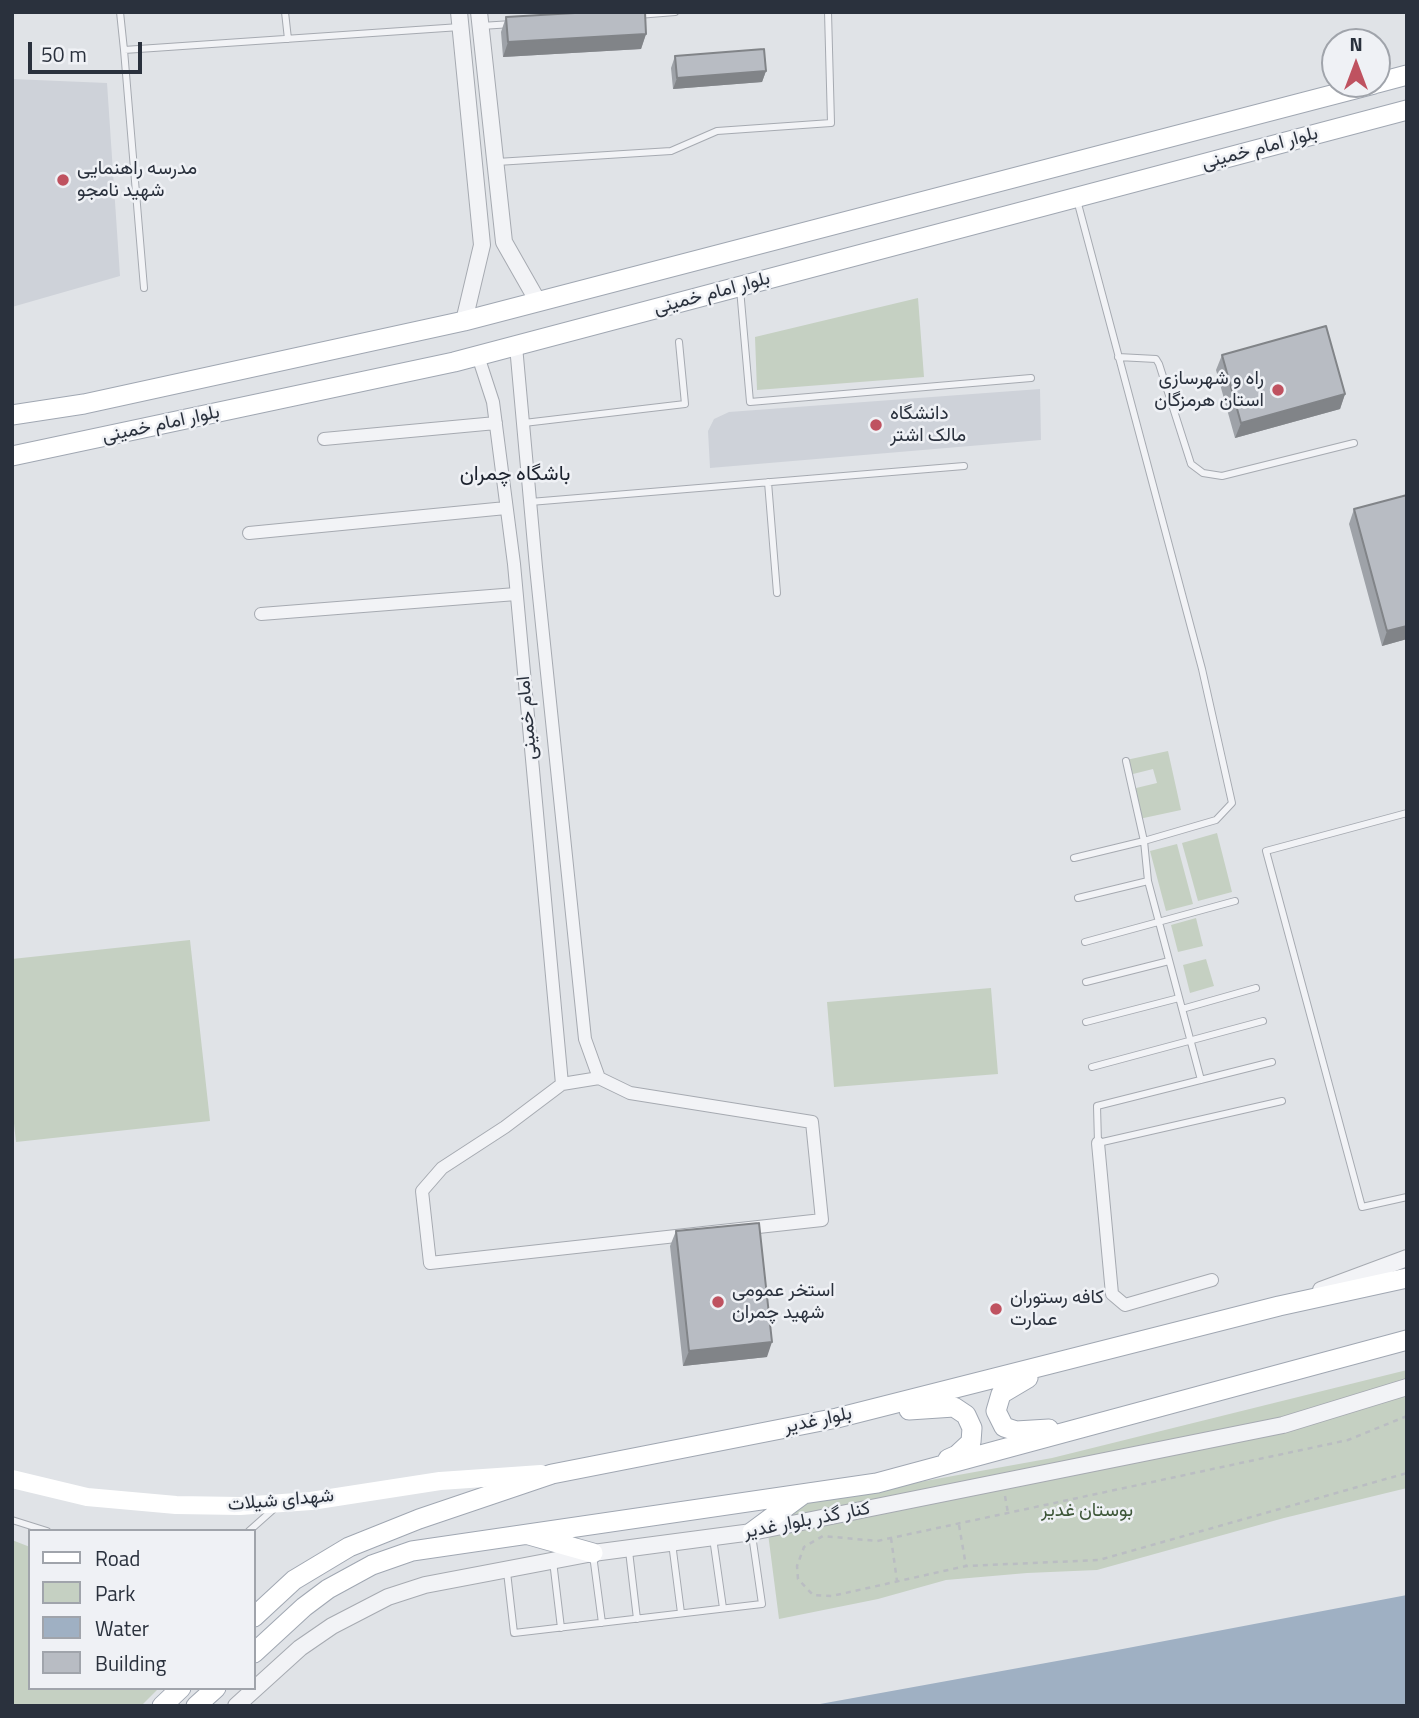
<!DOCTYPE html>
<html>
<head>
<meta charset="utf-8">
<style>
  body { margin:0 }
  #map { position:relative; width:1419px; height:1718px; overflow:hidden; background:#e0e3e7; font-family:"Titillium Web",sans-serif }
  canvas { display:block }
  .frame { position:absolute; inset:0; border:14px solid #2a313d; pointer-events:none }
  .legend { position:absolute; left:28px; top:1529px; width:228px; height:161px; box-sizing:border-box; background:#eff1f5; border:2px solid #a0a4ab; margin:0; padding:9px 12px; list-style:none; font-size:21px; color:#2a313d }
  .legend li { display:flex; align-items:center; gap:14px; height:35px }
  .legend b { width:35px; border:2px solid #a0a4ab }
  .north { position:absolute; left:1321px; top:28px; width:70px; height:70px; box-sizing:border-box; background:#eff1f5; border:2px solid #a0a4ab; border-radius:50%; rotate:0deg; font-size:19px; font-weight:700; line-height:28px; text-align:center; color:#2a313d }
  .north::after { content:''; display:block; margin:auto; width:24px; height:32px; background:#bf5260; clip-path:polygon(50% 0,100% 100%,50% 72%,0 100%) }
  .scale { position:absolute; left:28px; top:42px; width:114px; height:32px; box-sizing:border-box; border:4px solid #2a313d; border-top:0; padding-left:9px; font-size:21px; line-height:24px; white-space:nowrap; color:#2a313d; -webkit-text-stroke:5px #eff1f5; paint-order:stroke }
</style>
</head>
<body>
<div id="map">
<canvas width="1419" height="1718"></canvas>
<div class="frame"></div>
<ul class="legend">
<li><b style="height:9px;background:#fff"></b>Road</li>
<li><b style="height:19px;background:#c5d0c2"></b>Park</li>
<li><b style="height:19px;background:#9fb0c3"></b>Water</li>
<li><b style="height:19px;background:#b8bcc3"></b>Building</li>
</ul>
<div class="north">N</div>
<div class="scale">50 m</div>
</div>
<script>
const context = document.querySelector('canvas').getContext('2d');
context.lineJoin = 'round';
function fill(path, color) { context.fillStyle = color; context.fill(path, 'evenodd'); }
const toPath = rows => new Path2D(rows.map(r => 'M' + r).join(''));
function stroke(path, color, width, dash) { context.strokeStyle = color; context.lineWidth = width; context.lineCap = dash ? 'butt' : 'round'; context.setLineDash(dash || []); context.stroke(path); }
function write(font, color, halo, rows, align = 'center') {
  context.font = font + ' "Titillium Web",Vazirmatn,sans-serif'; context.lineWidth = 5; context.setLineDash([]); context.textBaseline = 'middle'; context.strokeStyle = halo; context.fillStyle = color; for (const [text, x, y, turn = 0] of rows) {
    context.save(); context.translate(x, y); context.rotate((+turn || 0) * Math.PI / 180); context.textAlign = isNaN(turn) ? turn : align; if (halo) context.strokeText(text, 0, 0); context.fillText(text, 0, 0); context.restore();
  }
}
const built = toPath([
  [12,79,107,83,120,276,12,307],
  [1040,389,1041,440,710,468,708,431,714,419,729,412]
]);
const green = toPath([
  [918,298,924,377,757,390,755,337],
  [1168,751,1181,810,1139,819,1132,789,1157,783,1153,769,1129,775,1126,760],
  [1217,833,1232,892,1198,901,1182,843],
  [1177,844,1193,904,1166,911,1150,851],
  [1196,918,1203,946,1178,952,1171,925],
  [190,940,210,1121,16,1142,12,1105,12,959],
  [1206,959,1214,986,1190,993,1183,965],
  [991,988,998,1074,834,1087,827,1002],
  [1407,1370,1407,1488,1284,1518,1097,1570,1027,1573,946,1580,878,1599,779,1619,765,1510,1052,1458],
  [12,1540,30,1547,30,1688,159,1688,141,1706,12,1706]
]);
const water = toPath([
  [1407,1595,1407,1706,809,1706,1112,1651]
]);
const path = toPath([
  [1407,1416,1348,1440,877,1541,823,1536,804,1547,797,1566,798,1579,813,1595,832,1596,966,1566,1099,1560,1407,1473],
  [1005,1496,1008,1513],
  [959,1525,966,1566],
  [891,1538,897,1581]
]);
const service = toPath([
  [120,12,124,50,460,27],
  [285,12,288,39],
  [638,15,675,12],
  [481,26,512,24],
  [124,50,144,288],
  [497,162,671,151,717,131,831,123,828,12],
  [1077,200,1202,669,1232,803,1216,820,1144,841,1148,881,1201,1080],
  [740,289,750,402,1031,378],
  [1118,357,1156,359,1159,364,1191,464,1203,473,1222,476,1354,443],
  [524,423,685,404,679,342],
  [768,482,777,593],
  [530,502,964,466],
  [1407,813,1266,851,1362,1207,1407,1197],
  [1074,858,1144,841,1126,761],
  [1078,898,1148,881],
  [1085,942,1235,901],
  [1086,982,1169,961],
  [1182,1009,1256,988],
  [1086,1022,1179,998],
  [1272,1062,1097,1106,1098,1143,1282,1101],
  [1092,1067,1263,1021],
  [12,1520,47,1531],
  [249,1531,276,1507],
  [713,1538,723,1608],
  [672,1543,681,1613],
  [629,1551,637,1619],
  [593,1555,602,1623],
  [553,1561,561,1628],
  [507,1572,514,1633,762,1604,752,1535]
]);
const minor = toPath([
  [516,346,536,567,585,1039,599,1078],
  [478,356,493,402,514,564,562,1084],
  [324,439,496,423],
  [249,533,506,508],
  [261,614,516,594],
  [599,1078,630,1093,812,1122,822,1220,430,1263,422,1191,442,1168,505,1127,562,1084,599,1078],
  [1098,1143,1112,1294,1125,1305,1212,1280]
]);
const tertiary = toPath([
  [459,12,482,245,464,321],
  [479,12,504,242,537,300],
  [1321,1290,1407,1258],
  [236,1706,300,1648,332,1626,388,1597,425,1585,593,1553,752,1532,1283,1425,1407,1387]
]);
const secondary = toPath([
  [12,1479,87,1497,176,1505,240,1506,311,1501,440,1481,541,1474]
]);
const primary = toPath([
  [1377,83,1407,75],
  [12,415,84,404,464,321,1374,84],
  [12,456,454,362,1407,110],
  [1028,1378,1001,1394,996,1411,1004,1427,1016,1431,1049,1429],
  [909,1410,954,1407,966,1415,972,1428,971,1442,957,1455,948,1459],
  [752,1532,802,1495],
  [529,1535,593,1553],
  [254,1617,294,1580,349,1547,419,1519,552,1474,837,1418,1279,1306,1407,1278],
  [254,1653,304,1607,328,1589,372,1565,412,1551,877,1483,1407,1340],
  [162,1706,181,1688],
  [196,1706,216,1688]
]);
const wall = toPath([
  [506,17,646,34,641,49,503,57,501,32],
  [675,56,766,71,762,82,673,89,671,68],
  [1222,355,1345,394,1340,409,1235,438,1216,370],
  [1407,495,1407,639,1382,646,1349,524,1354,509],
  [676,1231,767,1357,683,1366,670,1246]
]);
const shadedWall = toPath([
  [646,34,641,49,503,57,508,42],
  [766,71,762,82,673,89,677,78],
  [1345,394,1340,409,1235,438,1241,423],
  [1407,626,1407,639,1382,646,1387,631],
  [772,1342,767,1357,683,1366,689,1351]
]);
const building = toPath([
  [592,12,645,12,646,34,508,42,506,17,592,12],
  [764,49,766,71,677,78,675,56,764,49],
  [1326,326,1345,394,1241,423,1222,355,1326,326],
  [1407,495,1407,626,1387,631,1354,509,1407,495],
  [759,1223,772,1342,689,1351,676,1231,759,1223]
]);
const markers = [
  [63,180,7,"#bf5260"],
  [1278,390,7,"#bf5260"],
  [876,425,7,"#bf5260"],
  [718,1302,7,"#bf5260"],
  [996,1309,7,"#bf5260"]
];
const streetNames = [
  ["بلوار امام خمینی",1260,149,-15],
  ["بلوار امام خمینی",712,294,-15],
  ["بلوار امام خمینی",161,425,-12],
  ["امام خمینی",528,718,-95],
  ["بلوار غدیر",818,1421,-12],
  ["شهدای شیلات",281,1501,-5],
  ["کنار گذر بلوار غدیر",807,1521,-11]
];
const poiNames = [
  ["مدرسه راهنمایی",77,169],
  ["شهید نامجو",77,191],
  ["راه و شهرسازی",1264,379,"right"],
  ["استان هرمزگان",1264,401,"right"],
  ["دانشگاه",890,414],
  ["مالک اشتر",890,436],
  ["استخر عمومی",732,1291],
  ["شهید چمران",732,1313],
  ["کافه رستوران",1010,1298],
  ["عمارت",1010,1320]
];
const parkNames = [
  ["بوستان غدیر",1087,1511]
];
const neighbourhoodNames = [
  ["باشگاه چمران",515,475]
];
fill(built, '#ced2d9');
fill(green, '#c5d0c2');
fill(water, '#9fb0c3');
stroke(service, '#a6aab1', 8);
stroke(minor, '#a6aab1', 14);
stroke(tertiary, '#a6aab1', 18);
stroke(primary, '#a0a7b2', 21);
stroke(path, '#babdc2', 2.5, [5, 5]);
stroke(service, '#f2f3f6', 6);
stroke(minor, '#f2f3f6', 12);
stroke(tertiary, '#f2f3f6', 16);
stroke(secondary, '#fff', 18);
stroke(primary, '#fff', 19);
fill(wall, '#9ea2a8');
fill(shadedWall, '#818488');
fill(building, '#b8bcc3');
stroke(building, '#818488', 2);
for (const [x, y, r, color] of markers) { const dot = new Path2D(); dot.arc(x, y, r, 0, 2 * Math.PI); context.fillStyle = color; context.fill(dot); stroke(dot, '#eff1f5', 2.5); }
write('19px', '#2a313d', '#eff1f5', streetNames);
write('19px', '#2a313d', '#eff1f5', poiNames, 'left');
write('19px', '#3e5739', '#eff1f5', parkNames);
write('21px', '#1c222e', '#eff1f5', neighbourhoodNames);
</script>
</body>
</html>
